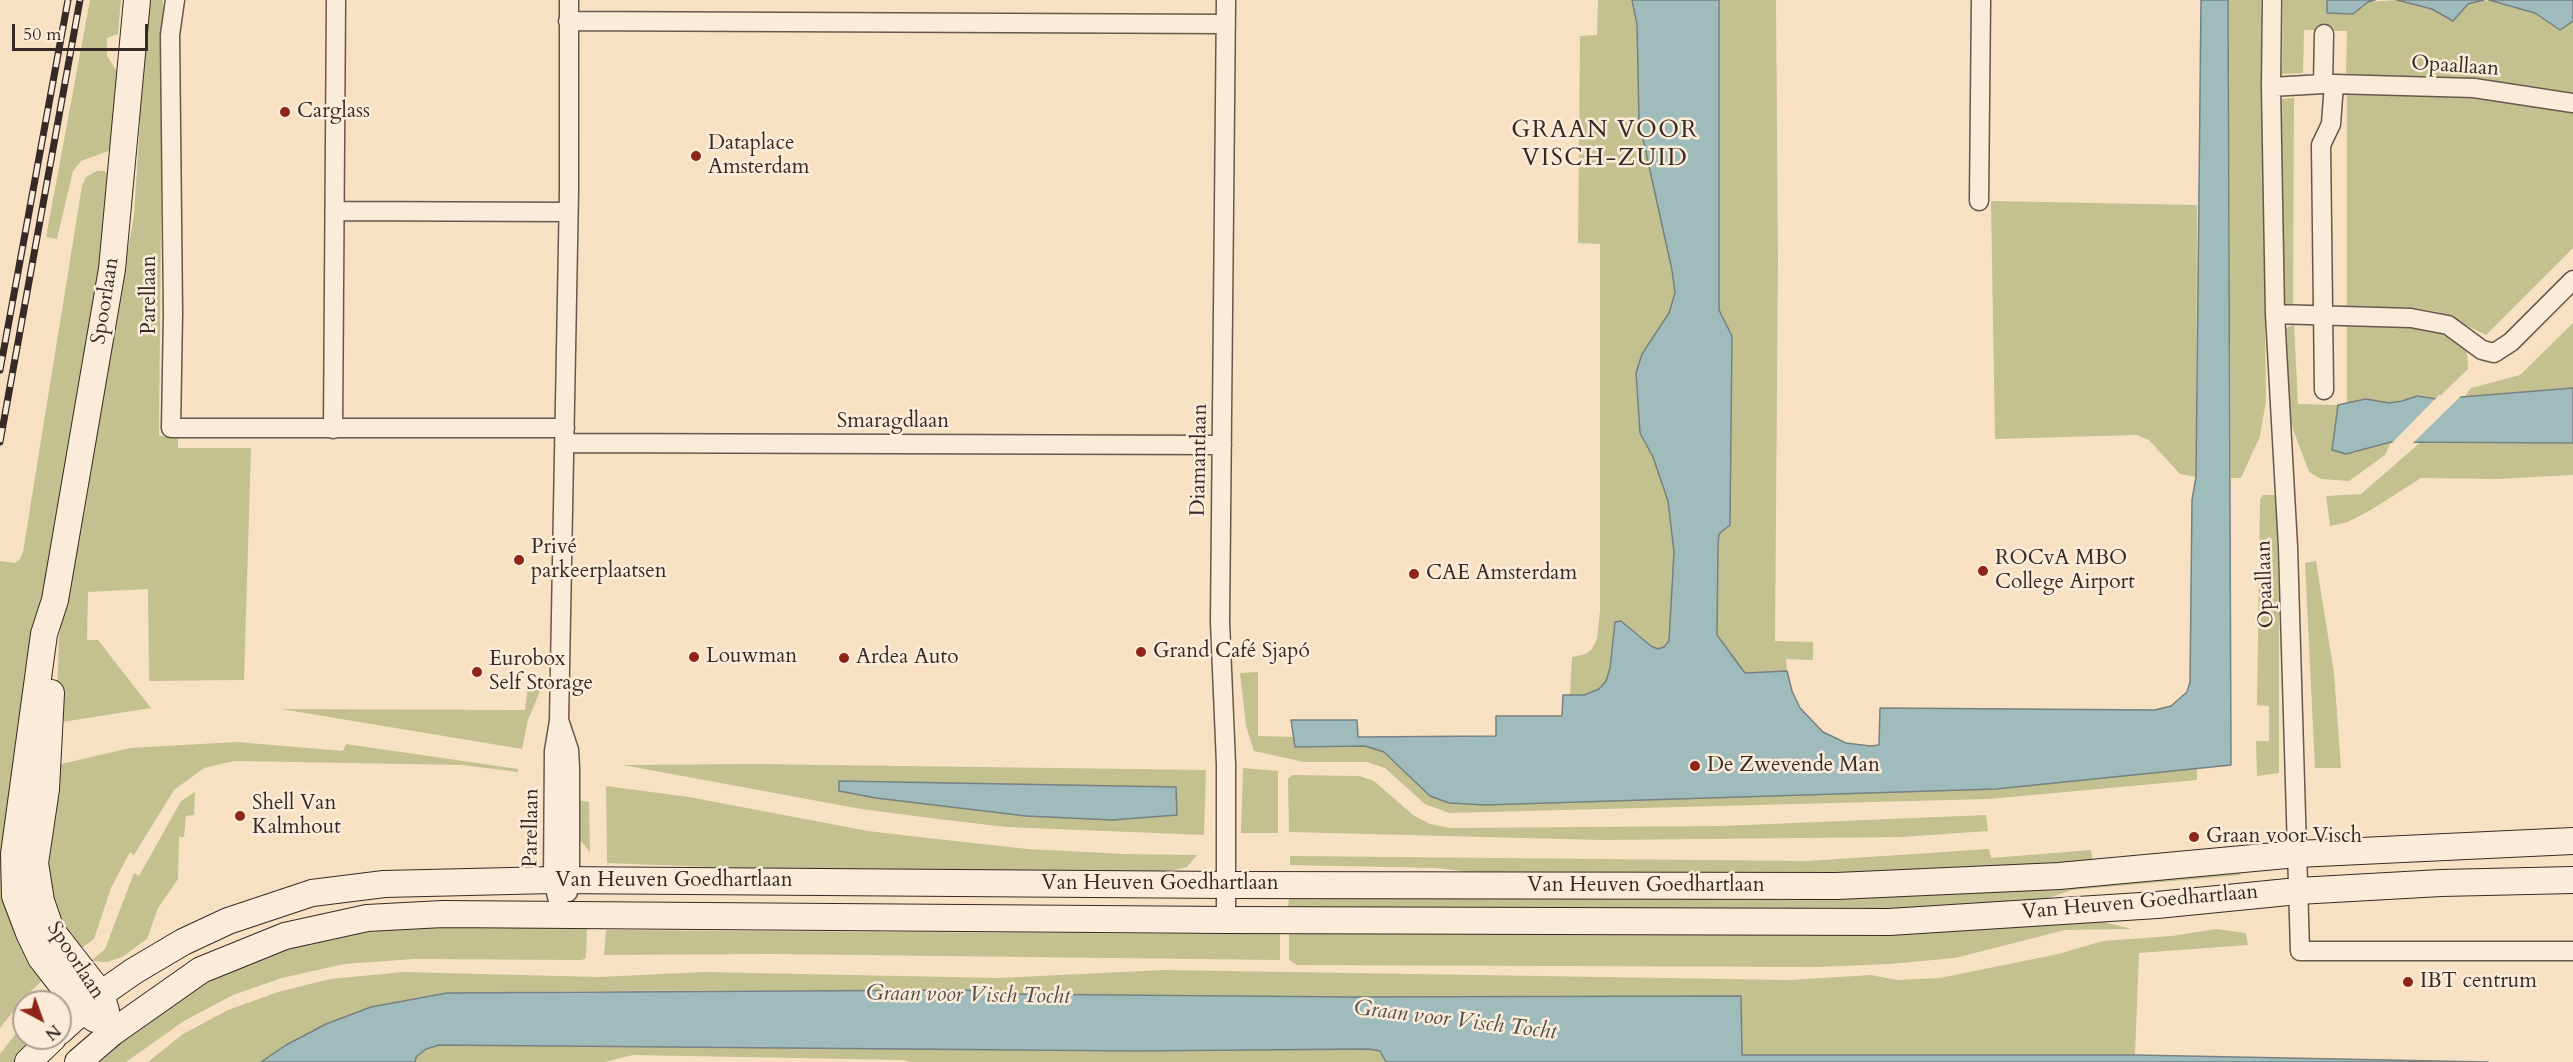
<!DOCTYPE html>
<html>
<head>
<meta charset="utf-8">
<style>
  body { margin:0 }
  #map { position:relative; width:2573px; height:1062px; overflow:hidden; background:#f8e1c3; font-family:Cardo,serif }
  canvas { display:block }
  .north { position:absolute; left:12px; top:990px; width:60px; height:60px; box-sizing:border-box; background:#faecd8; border:2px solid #ac9e91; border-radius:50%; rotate:139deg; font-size:16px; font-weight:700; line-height:24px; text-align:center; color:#372a26 }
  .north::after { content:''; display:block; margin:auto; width:21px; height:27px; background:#8f2418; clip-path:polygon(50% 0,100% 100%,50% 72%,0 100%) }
  .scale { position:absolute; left:12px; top:24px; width:136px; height:27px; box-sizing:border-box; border:3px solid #372a26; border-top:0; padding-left:8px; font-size:18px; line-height:21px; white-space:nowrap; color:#372a26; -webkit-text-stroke:4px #faecd8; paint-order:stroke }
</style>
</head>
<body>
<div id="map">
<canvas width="2573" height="1062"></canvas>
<div class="north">N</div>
<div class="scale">50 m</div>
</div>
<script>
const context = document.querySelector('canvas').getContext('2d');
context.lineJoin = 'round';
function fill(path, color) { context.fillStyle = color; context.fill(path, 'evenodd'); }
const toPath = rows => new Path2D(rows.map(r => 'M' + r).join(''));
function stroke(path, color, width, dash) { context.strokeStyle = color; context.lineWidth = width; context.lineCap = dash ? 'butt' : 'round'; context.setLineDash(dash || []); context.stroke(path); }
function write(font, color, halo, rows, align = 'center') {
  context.font = font + ' Cardo,serif'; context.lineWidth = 5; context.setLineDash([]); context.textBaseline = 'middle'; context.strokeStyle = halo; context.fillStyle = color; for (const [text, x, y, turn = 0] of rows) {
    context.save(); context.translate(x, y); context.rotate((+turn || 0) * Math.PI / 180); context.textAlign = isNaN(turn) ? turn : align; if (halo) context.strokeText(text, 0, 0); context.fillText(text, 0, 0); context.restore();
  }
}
const green = toPath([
  [90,0,121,0,118,34,107,38,107,56,117,72,118,145,111,150,81,161,73,171,57,239,46,237],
  [144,0,163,0,159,436,178,437,178,448,251,448,244,680,149,681,148,589,88,592,87,640,98,640,151,708,56,723,59,637,134,216,140,122,142,17],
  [1598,0,1632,0,1637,24,1639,121,1672,270,1675,293,1669,313,1642,354,1636,373,1640,433,1653,457,1668,501,1674,552,1669,641,1664,647,1658,649,1651,646,1632,629,1615,622,1610,668,1606,681,1599,689,1584,695,1570,695,1572,657,1586,654,1592,649,1597,639,1600,611,1600,244,1578,243,1580,36,1597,35],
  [1719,0,1776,0,1778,261,1775,641,1813,642,1813,660,1786,659,1787,671,1778,672,1745,673,1717,635,1718,544,1719,534,1730,525,1732,336,1719,311],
  [2228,0,2261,0,2266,401,2260,436,2241,478,2231,478],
  [2283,0,2327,0,2328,13,2353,14,2368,2,2397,0,2432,9,2453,21,2468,4,2489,0,2535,13,2560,30,2573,21,2573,94,2494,81,2427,77,2365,80,2346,73,2347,31,2304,30,2303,73,2282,74],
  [2347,92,2447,95,2507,101,2573,110,2573,248,2486,335,2439,312,2415,308,2347,306],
  [2294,98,2293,304,2281,304,2278,242,2281,99],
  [97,171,104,171,111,175,115,183,5,850,45,978,23,999,0,1028,0,561,15,563,20,559,23,552,82,186,86,177],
  [1991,201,2197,205,2196,477,2180,474,2149,440,2136,435,1995,439],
  [2573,323,2573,388,2464,397,2471,388,2520,375],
  [2294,324,2298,404,2338,405,2332,450,2346,454,2391,442,2385,455,2349,481,2321,479,2309,472,2291,424,2281,331],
  [2347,325,2413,328,2445,334,2458,340,2467,350,2468,369,2437,399,2417,396,2402,401,2389,403,2366,399,2347,403],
  [2422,441,2573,443,2573,475,2497,479,2421,478,2369,511,2348,522,2330,526,2326,496,2361,494],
  [2263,495,2274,495,2276,497,2279,594,2279,773,2257,776,2256,741,2269,741,2269,706,2257,705,2260,499],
  [2316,561,2334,673,2341,768,2315,768,2305,563],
  [1258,672,1258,736,1294,737,1296,747,1365,746,1384,752,1430,796,1996,789,2197,767,2197,780,1989,799,1449,813,1425,804,1385,768,1367,762,1304,762,1254,751,1246,726,1240,673],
  [528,685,536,687,540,691,528,720,522,749,281,709,525,710],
  [237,742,343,751,346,744,518,769,518,772,462,765,234,761,204,768,174,790,134,855,130,852,111,888,94,939,75,953,44,886,57,765,130,748],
  [754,764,1206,770,1204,835,1006,827,938,819,861,809,623,765],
  [839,781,840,781,1176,787,1112,820,1026,816,876,798,840,791],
  [1243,768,1278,771,1278,833,1241,833],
  [1292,775,1359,776,1374,781,1413,815,1430,824,1450,828,1721,826,1986,815,1988,831,1902,837,1602,840,1289,832,1288,779],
  [606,786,689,797,868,831,919,837,1028,849,1124,854,1197,855,1187,867,1160,873,760,869,607,863],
  [195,792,194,815,186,816,184,837,179,837,178,879,158,908,147,939,122,957,107,962,91,961,105,949,134,873,139,876,181,801],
  [577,800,589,802,590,852,579,839],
  [1989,849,1991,858,2091,850,2093,863,1906,877,1482,878,1461,871,1436,868,1290,865,1290,856,1808,861],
  [2237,869,2241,875,2072,890,2027,905,1883,913,1288,910,1289,895],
  [2091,919,2132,929,2065,930,1955,958,1889,964,1817,967,1297,965,1289,960,1289,930],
  [447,925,587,927,586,958,582,960,414,959,344,964,282,978,233,995,184,1021,126,1062,91,1062,174,999,220,974,282,949,334,935],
  [1280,928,1280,960,772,954,604,955,606,930,1209,934],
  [2216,929,2246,933,2248,945,2139,953,2135,1055,1741,1055,1740,996,1351,997,1002,994,965,990,583,991,447,993,326,1024,286,1045,261,1062,148,1062,183,1034,228,1010,278,992,330,979,404,972,599,977,704,972,998,978,1164,970,1790,980,1871,975,1897,980,1940,978,2058,954,2103,941,2172,936],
  [24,1023,24,1038,38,1038,18,1062,0,1062,0,1054],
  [439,1045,1134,1051,1368,1049,1379,1051,1386,1062,912,1062,902,1060,633,1055,605,1062,415,1062,416,1057,426,1049]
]);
const water = toPath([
  [1632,0,1719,0,1719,310,1732,336,1730,525,1719,534,1718,544,1717,635,1745,673,1787,671,1792,691,1800,708,1823,732,1846,743,1870,746,1879,745,1880,708,2155,710,2171,706,2187,692,2190,682,2192,500,2196,477,2201,0,2228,0,2231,765,1996,789,1485,805,1449,803,1430,796,1384,752,1365,746,1295,747,1291,720,1357,720,1358,737,1496,736,1496,716,1562,716,1563,695,1584,695,1599,689,1606,681,1610,668,1615,622,1621,621,1651,646,1658,649,1664,647,1669,641,1674,552,1668,501,1653,457,1640,433,1636,373,1642,354,1669,313,1675,293,1672,270,1639,121,1637,24,1632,0],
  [2327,0,2375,0,2368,2,2353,14,2327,13,2327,0],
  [2397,0,2484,0,2468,4,2453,21,2432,9,2397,0],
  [2489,0,2573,0,2573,21,2560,30,2535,13,2489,0],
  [2573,388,2573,443,2391,442,2346,454,2332,450,2338,405,2347,403,2366,399,2389,403,2402,401,2417,396,2437,399,2573,388],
  [839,781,1176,787,1177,815,1112,820,1026,816,876,798,839,791,839,781],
  [965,990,1002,994,1351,997,1741,996,1742,1055,2135,1055,2488,1062,1386,1062,1380,1051,1368,1049,1134,1051,439,1045,426,1049,416,1057,415,1062,261,1062,286,1045,326,1024,371,1007,447,993,965,990]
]);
const pier = toPath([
  [2439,395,2462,395,2412,444,2390,445]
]);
const street = toPath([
  [175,0,170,35,173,313,171,428,565,428],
  [1226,0,1220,622,1226,764,1226,920],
  [2272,0,2271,87,2275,314,2288,547,2300,951,2573,951],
  [568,21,1226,24],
  [2324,34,2323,84,2334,84,2331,124,2321,145,2324,390],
  [2334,84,2474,88,2573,103],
  [2271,87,2323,84],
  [1979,201,1981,0],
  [335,211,568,212],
  [2275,314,2411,318,2448,325,2482,350,2494,353,2511,342,2573,280],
  [333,429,336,0],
  [564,443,1222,445],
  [560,723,569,750,570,768,570,881,568,892],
  [562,917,553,880,554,751,559,721,569,191,569,0]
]);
const secondary = toPath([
  [51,693,46,789,35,863,41,901,51,930,101,994,106,1011],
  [95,1019,82,1010,58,980,41,958,29,933,15,896,14,854,44,634,55,600,112,269,137,0],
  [60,1031,101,994,134,971,183,942,228,921,312,893,384,884,553,880,1227,885,1837,886,2059,876,2297,854,2573,841],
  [28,1062,53,1038],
  [78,1062,113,1032,201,970,285,936,367,918,443,914,1226,920,1889,922,2157,905,2298,891,2441,883,2573,880]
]);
const rail = toPath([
  [0,370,68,0],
  [0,442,80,0]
]);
const markers = [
  [285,112,6,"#8f2418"],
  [696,156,6,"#8f2418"],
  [519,560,6,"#8f2418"],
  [1983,571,6,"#8f2418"],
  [1414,574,6,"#8f2418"],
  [1141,652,6,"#8f2418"],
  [694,657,6,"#8f2418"],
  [844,658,6,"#8f2418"],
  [477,672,6,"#8f2418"],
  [1695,766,6,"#8f2418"],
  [240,816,6,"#8f2418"],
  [2194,837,6,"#8f2418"],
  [2408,982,6,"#8f2418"]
];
const streetNames = [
  ["Opaallaan",2455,67,4],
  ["Parellaan",150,295,-90],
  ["Spoorlaan",106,301,-81],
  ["Smaragdlaan",893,422],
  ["Diamantlaan",1200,460,-89],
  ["Opaallaan",2266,584,-92],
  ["Parellaan",532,828,-89],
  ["Van Heuven Goedhartlaan",674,881],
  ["Van Heuven Goedhartlaan",1160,884],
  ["Van Heuven Goedhartlaan",1646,886],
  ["Van Heuven Goedhartlaan",2140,903,-5],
  ["Spoorlaan",75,961,57]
];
const poiNames = [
  ["Carglass",297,112],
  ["Dataplace",708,144],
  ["Amsterdam",708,168],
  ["Privé",531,548],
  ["parkeerplaatsen",531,572],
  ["ROCvA MBO",1995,559],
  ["College Airport",1995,583],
  ["CAE Amsterdam",1426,574],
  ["Grand Café Sjapó",1153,652],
  ["Louwman",706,657],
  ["Ardea Auto",856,658],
  ["Eurobox",489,660],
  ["Self Storage",489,684],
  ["De Zwevende Man",1707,766],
  ["Shell Van",252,804],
  ["Kalmhout",252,828],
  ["Graan voor Visch",2206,837],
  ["IBT centrum",2420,982]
];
const waterNames = [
  ["Graan voor Visch Tocht",968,996,1],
  ["Graan voor Visch Tocht",1455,1021,7]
];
const quarterNames = [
  ["GRAAN VOOR",1605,131],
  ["VISCH-ZUID",1605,159]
];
fill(green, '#c3c18f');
fill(water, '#a0bbbc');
stroke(water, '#768180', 1.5);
fill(pier, '#f8e1c3');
stroke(street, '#67584d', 21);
stroke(secondary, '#372a26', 28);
stroke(street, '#faecd8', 18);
stroke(secondary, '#faecd8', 26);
stroke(rail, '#372a26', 7);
stroke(rail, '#faecd8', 4.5, [14]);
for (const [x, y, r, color] of markers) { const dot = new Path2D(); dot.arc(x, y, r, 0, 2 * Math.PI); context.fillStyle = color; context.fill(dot); stroke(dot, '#faecd8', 2); }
write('21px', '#372a26', '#faecd8', streetNames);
write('21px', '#372a26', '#faecd8', poiNames, 'left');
write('italic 22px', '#514e4c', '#faecd8', waterNames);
context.letterSpacing = '1.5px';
write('24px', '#372a26', '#faecd8', quarterNames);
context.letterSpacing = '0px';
</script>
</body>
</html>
